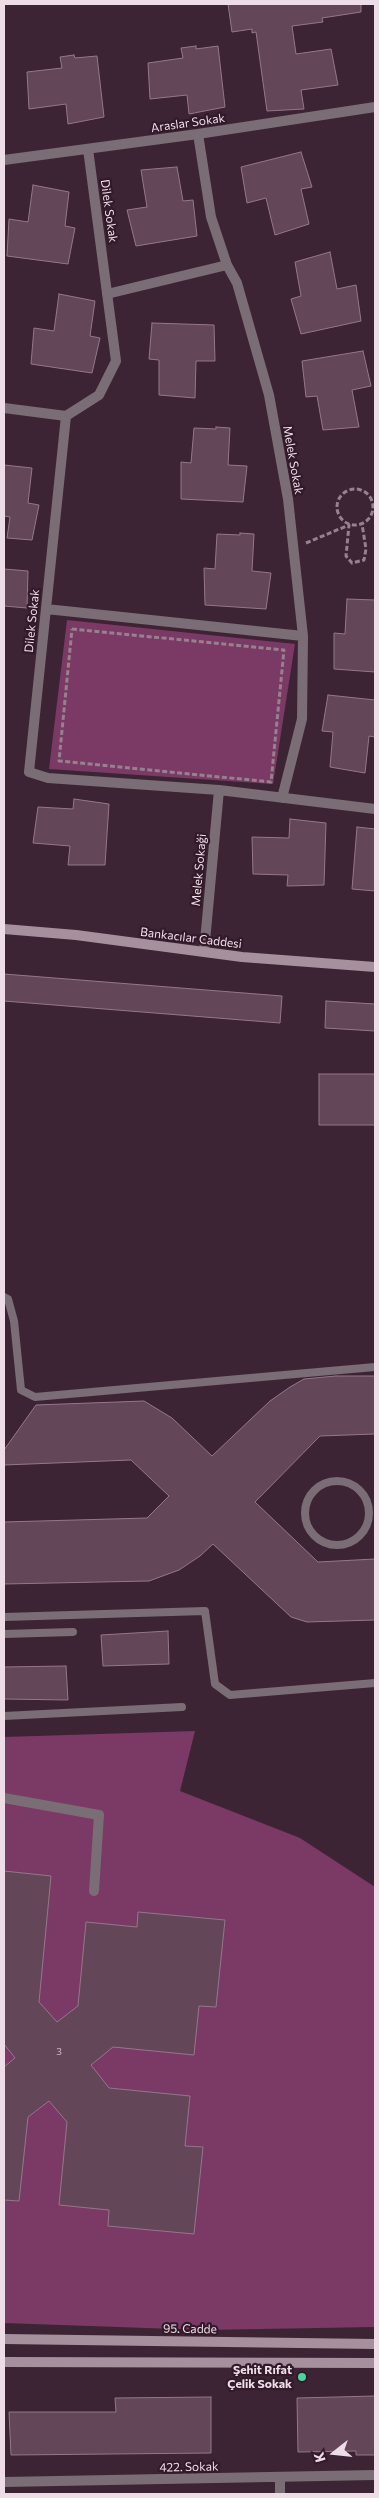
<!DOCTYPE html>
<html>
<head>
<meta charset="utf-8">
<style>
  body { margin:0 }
  #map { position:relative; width:379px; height:2498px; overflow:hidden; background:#3d2434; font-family:Commissioner,sans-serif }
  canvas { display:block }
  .frame { position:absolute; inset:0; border:5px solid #eedde7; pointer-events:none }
  .north { position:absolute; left:309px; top:2428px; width:50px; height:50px; -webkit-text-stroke:4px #321a2a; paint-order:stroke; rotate:254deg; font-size:14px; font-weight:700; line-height:20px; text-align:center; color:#eedde7 }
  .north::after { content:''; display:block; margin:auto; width:18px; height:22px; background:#eedde7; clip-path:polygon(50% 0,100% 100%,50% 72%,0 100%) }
</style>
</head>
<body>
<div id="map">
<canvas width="379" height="2498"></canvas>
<div class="frame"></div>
<div class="north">K</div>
</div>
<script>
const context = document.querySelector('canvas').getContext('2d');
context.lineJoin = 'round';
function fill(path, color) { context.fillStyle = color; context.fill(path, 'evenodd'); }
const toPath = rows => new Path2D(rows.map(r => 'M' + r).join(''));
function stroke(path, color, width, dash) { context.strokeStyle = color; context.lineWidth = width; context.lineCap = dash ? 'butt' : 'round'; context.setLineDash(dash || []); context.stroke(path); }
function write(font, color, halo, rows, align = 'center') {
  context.font = font + ' Commissioner,sans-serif'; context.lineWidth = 4.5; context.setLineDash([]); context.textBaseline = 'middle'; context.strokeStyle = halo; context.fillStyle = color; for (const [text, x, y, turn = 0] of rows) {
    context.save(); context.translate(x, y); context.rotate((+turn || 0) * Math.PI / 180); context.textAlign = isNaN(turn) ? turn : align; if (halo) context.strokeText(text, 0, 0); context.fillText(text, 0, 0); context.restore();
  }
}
const green = toPath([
  [67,620,295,644,273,784,49,769],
  [195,1731,180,1791,300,1838,375,1887,375,2327,203,2330,4,2323,4,1737]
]);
const building = toPath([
  [228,4,361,4,361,12,322,18,323,22,292,26,296,54,331,49,338,85,301,90,304,109,267,111,256,32,252,33,252,29,232,32,228,4],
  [196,46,196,49,218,46,225,107,189,114,187,95,150,99,148,63,183,58,181,48,196,46],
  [74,55,75,58,97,56,104,117,68,124,66,104,29,109,27,72,62,68,60,57,74,55],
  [301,152,312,187,301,189,309,224,275,235,266,198,247,203,241,167,301,152],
  [177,167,183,201,193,200,197,236,136,246,127,210,147,207,141,170,177,167],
  [33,185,69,192,65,226,75,228,68,264,7,256,9,219,28,222,33,185],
  [330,252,337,289,356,285,361,321,301,334,291,299,301,296,295,262,330,252],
  [59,294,95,301,90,336,100,338,92,373,31,364,34,328,54,331,59,294],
  [152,323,214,325,215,361,196,361,195,398,159,395,159,360,149,359,152,323],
  [363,351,371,386,352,390,359,427,323,430,317,396,306,397,302,361,363,351],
  [216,427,230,428,228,465,247,466,243,502,181,499,181,462,191,463,194,428,216,429,216,427],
  [4,465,32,468,28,503,39,505,32,540,7,538,10,517,4,516,4,465],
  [240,533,254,534,252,571,271,573,266,609,205,605,204,568,215,569,217,534,240,535,240,533],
  [4,569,28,571,27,608,4,606,4,569],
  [347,599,375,600,375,672,334,669,334,633,345,634,347,599],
  [328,695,375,700,375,737,369,736,365,773,330,767,333,732,322,731,328,695],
  [74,799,109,804,105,865,68,865,70,846,33,843,38,807,73,809,74,799],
  [290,819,326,823,324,885,287,886,288,875,253,874,252,837,289,838,290,819],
  [357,827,375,829,375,891,352,889,357,827],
  [4,974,282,996,280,1023,4,1001,4,974],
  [326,1001,375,1004,375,1031,325,1028,326,1001],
  [319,1074,375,1074,375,1125,319,1125,319,1074],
  [336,1376,375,1376,375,1434,320,1436,255,1502,318,1562,375,1559,375,1620,307,1622,291,1617,213,1544,200,1556,179,1570,149,1581,4,1584,4,1522,147,1518,169,1496,131,1460,4,1465,4,1450,36,1405,144,1401,172,1418,212,1456,270,1401,290,1387,304,1379,336,1376],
  [168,1631,169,1664,103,1666,101,1635,168,1631],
  [66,1666,68,1700,4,1699,4,1667,66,1666],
  [4,1871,51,1876,39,2002,57,2022,78,2006,86,1922,137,1927,138,1912,225,1920,216,2007,199,2006,194,2055,113,2047,91,2065,109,2088,190,2096,185,2146,203,2147,194,2234,108,2226,109,2210,59,2205,67,2122,49,2101,28,2117,19,2201,4,2200,4,2067,15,2058,4,2044,4,1871],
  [375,2396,375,2455,356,2455,356,2451,298,2452,297,2398,375,2396],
  [211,2397,211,2453,11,2455,9,2412,116,2412,115,2398,211,2397]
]);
const path = toPath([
  '337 507a18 18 0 1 1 36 0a18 18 0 1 1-36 0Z',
  [306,543,349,525,346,556,352,563,364,560,366,549,362,524],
  [72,629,284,650,271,782,59,761,72,629]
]);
const lane = toPath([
  [4,1297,8,1299,14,1321,21,1390,35,1397,375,1367],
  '305 1513a32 32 0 1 1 64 0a32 32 0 1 1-64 0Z',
  [4,1617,205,1611,215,1684,230,1695,375,1683],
  [4,1634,73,1632],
  [4,1716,182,1707]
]);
const street = toPath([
  [198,134,211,217,227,265,237,283,269,395,288,499,303,636,302,719,282,798],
  [4,160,198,134,375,107],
  [107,294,227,265],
  [4,408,66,416],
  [66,416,29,772,48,778,219,790,375,809],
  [66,416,99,395,116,361,88,149],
  [46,609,303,636],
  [204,952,219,790],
  [4,1798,99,1815,94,1891],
  [4,2482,375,2475],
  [280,2494,280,2478]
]);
const secondary = toPath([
  [4,929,76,935,242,957,375,967],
  [4,2339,375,2344],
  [4,2362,375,2363]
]);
const markers = [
  [302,2377,5,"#4dd39a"]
];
const numberNames = [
  ["3",59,2052]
];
const streetNames = [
  ["Araslar Sokak",188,123,-8],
  ["Dilek Sokak",109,211,82],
  ["Melek Sokak",293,460,80],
  ["Dilek Sokak",32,621,-84],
  ["Melek Sokaği",199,870,-85],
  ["Bankacılar Caddesi",191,938,7],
  ["95. Cadde",190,2329,1],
  ["422. Sokak",189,2467,-1]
];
const poiNames = [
  ["Şehit Rıfat",292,2370],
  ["Çelik Sokak",292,2384]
];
fill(green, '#7b3966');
fill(building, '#634758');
stroke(building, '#957789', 1);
stroke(path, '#96818e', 3, [5, 2.5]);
stroke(lane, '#7a6d75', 8);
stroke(street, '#7a6d75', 10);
stroke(secondary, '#a6909d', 10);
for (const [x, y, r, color] of markers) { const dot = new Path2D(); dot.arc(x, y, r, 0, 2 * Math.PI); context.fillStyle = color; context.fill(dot); stroke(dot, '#321a2a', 2); }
write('10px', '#cbb8c3', null, numberNames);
write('12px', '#eedde7', '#321a2a', streetNames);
write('bold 12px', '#eedde7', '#321a2a', poiNames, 'right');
</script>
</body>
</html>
